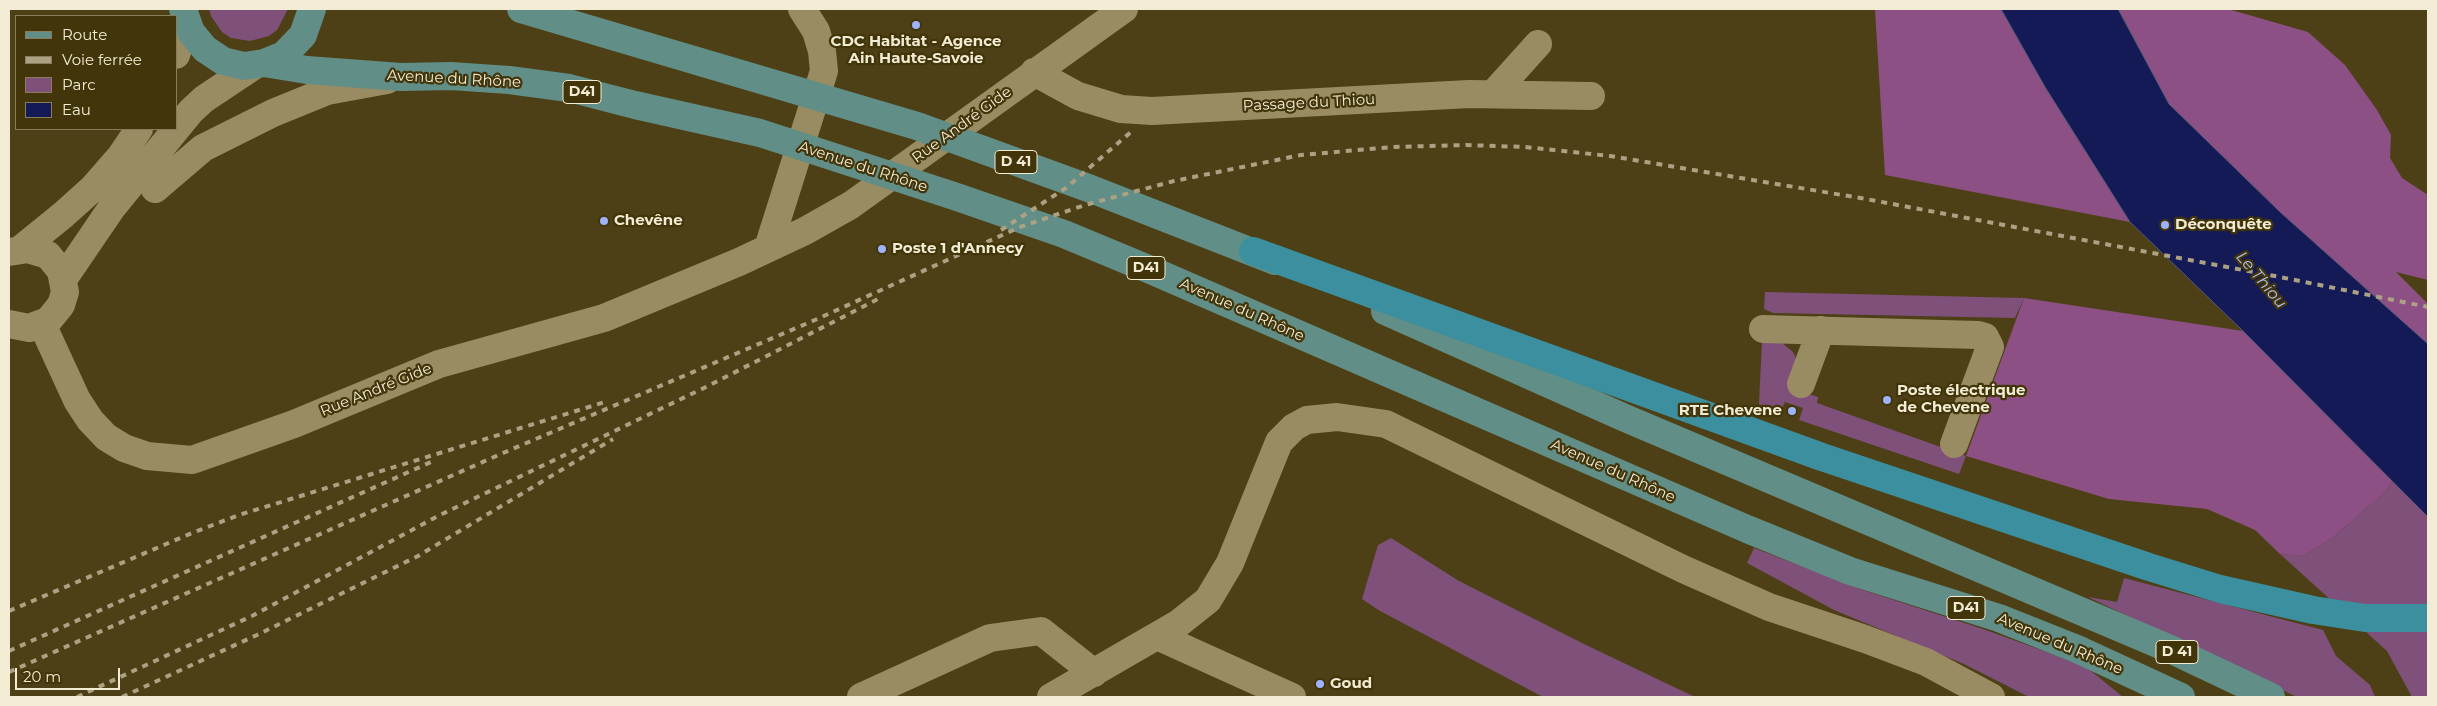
<!DOCTYPE html>
<html>
<head>
<meta charset="utf-8">
<style>
  body { margin:0 }
  #map { position:relative; width:2437px; height:706px; overflow:hidden; background:#4d4016; font-family:Montserrat,sans-serif }
  canvas { display:block }
  .frame { position:absolute; inset:0; border:10px solid #f3ecd5; pointer-events:none }
  .legend { position:absolute; left:15px; top:15px; width:162px; height:115px; box-sizing:border-box; background:#42350a; border:1px solid #897e5b; margin:0; padding:6px 9px; list-style:none; font-size:15px; color:#f3ecd5 }
  .legend li { display:flex; align-items:center; gap:10px; height:25px }
  .legend b { width:25px; border:1px solid #897e5b }
  .scale { position:absolute; left:15px; top:668px; width:105px; height:22px; box-sizing:border-box; border:2px solid #f3ecd5; border-top:0; padding-left:6px; font-size:15px; line-height:18px; white-space:nowrap; color:#f3ecd5; -webkit-text-stroke:4px #42350a; paint-order:stroke }
</style>
</head>
<body>
<div id="map">
<canvas width="2437" height="706"></canvas>
<div class="frame"></div>
<ul class="legend">
<li><b style="height:6px;background:#618e86"></b>Route</li>
<li><b style="height:6px;background:#aca283"></b>Voie ferrée</li>
<li><b style="height:14px;background:#7f5079"></b>Parc</li>
<li><b style="height:14px;background:#141a55"></b>Eau</li>
</ul>
<div class="scale">20 m</div>
</div>
<script>
const context = document.querySelector('canvas').getContext('2d');
context.lineJoin = 'round';
function fill(path, color) { context.fillStyle = color; context.fill(path, 'evenodd'); }
const toPath = rows => new Path2D(rows.map(r => 'M' + r).join(''));
function stroke(path, color, width, dash) { context.strokeStyle = color; context.lineWidth = width; context.lineCap = dash ? 'butt' : 'round'; context.setLineDash(dash || []); context.stroke(path); }
function write(font, color, halo, rows, align = 'center') {
  context.font = font + ' Montserrat,sans-serif'; context.lineWidth = 4.5; context.setLineDash([]); context.textBaseline = 'middle'; context.strokeStyle = halo; context.fillStyle = color; for (const [text, x, y, turn = 0] of rows) {
    context.save(); context.translate(x, y); context.rotate((+turn || 0) * Math.PI / 180); context.textAlign = isNaN(turn) ? turn : align; if (halo) context.strokeText(text, 0, 0); context.fillText(text, 0, 0); context.restore();
  }
}
const green = toPath([
  [209,9,288,9,277,30,269,36,250,41,231,38,222,32,211,16],
  [1765,292,2024,298,2015,318,1773,313,1764,309],
  [1762,342,1781,342,1793,352,1798,363,1794,389,1818,397,1817,403,1966,456,1959,474,1799,420,1803,408,1785,402,1780,413,1759,404],
  [2393,482,2428,517,2428,697,2412,697,2387,651,2280,554,2303,556,2331,539,2380,497],
  [1391,538,1459,581,1586,645,1695,697,1543,697,1380,611,1362,599,1378,545],
  [1754,548,1863,590,1983,629,2085,666,2123,697,2029,697,1964,664,1834,610,1747,563],
  [2124,578,2323,630,2336,656,2370,685,2375,697,2297,697,2088,597,2117,602]
]);
const forest = toPath([
  [1875,9,2001,9,2045,87,2130,222,1885,175],
  [2118,9,2228,9,2308,32,2345,65,2377,110,2391,135,2390,158,2402,178,2428,195,2428,280,2396,272,2428,304,2428,344,2280,212,2169,104],
  [2024,298,2243,331,2393,482,2380,497,2331,539,2303,556,2280,554,2255,530,2207,509,2109,499,1966,456]
]);
const water = toPath([
  [2001,9,2118,9,2169,104,2280,212,2428,344,2428,517,2243,331,2130,222,2045,87,2001,9]
]);
const minor = toPath([
  [176,55,187,23],
  [1034,72,1078,96,1121,109,1152,111,1469,94,1591,96],
  [1493,94,1538,44],
  [155,189,203,148,273,113,327,91,387,80],
  [768,248,824,71,822,51,816,31,802,9],
  [21,249,63,215,93,188,120,157,139,129],
  [64,278,111,209,191,111,204,99,255,65],
  [9,324,29,328,48,321,61,305,65,292,61,271,48,255,28,249,9,252],
  [42,324,77,400,90,420,106,437,124,448,147,456,192,460,294,424,439,364,604,318,739,262,805,231,851,205,1124,9],
  [1763,329,1978,335,1985,337,1990,347,1954,444],
  [1801,384,1821,330],
  [1157,636,1292,697],
  [861,697,990,638,1041,631,1094,673],
  [1051,697,1179,623,1208,600,1230,563,1279,442,1294,427,1307,420,1337,417,1386,424,1683,569,1769,607,1865,639,1926,662,1991,697]
]);
const major = toPath([
  [183,9,191,32,205,49,223,61,244,66,264,63,284,55,303,35,312,9],
  [521,9,917,126,1091,189,1275,261],
  [264,63,307,70,401,77,451,76,509,80,569,88,635,105,760,133,954,196,1064,234,1153,271,1747,529,1850,571,1999,618,2077,649,2181,697],
  [1385,311,1625,418,2170,649,2271,697]
]);
const highway = toPath([
  [1253,251,1822,457,2149,567,2220,589,2313,610,2365,618,2428,618]
]);
const rail = toPath([
  [1001,230,1066,188,1132,131],
  [9,611,192,533,239,515,605,402],
  [9,651,431,462],
  [9,672,503,453,815,320,1020,227,1085,205,1174,181,1301,155,1393,147,1466,145,1525,147,1610,156,1866,199,2280,277,2428,307],
  [77,697,252,616,438,516,708,386,880,298],
  [122,697,257,635,418,556,613,439]
]);
const markers = [
  [916,25,5,"#9fb3fd"],
  [604,221,5,"#9fb3fd"],
  [2165,225,5,"#9fb3fd"],
  [882,249,5,"#9fb3fd"],
  [1887,400,5,"#9fb3fd"],
  [1792,411,5,"#9fb3fd"],
  [1320,684,5,"#9fb3fd"]
];
const shields = [
  [582,92,38],
  [1016,162,42],
  [1146,268,38],
  [1966,608,38],
  [2177,652,42]
];
const shieldNames = [
  ["D41",582,92],
  ["D 41",1016,162],
  ["D41",1146,268],
  ["D41",1966,608],
  ["D 41",2177,652]
];
const poiNames = [
  ["CDC Habitat - Agence",916,42,"center"],
  ["Ain Haute-Savoie",916,59,"center"],
  ["Chevêne",614,221],
  ["Déconquête",2175,225],
  ["Poste 1 d'Annecy",892,249],
  ["Poste électrique",1897,391],
  ["de Chevene",1897,408],
  ["RTE Chevene",1782,411,"right"],
  ["Goud",1330,684]
];
const streetNames = [
  ["Avenue du Rhône",454,79,3],
  ["Passage du Thiou",1309,103,-3],
  ["Rue André Gide",962,125,-36],
  ["Avenue du Rhône",863,167,18],
  ["Avenue du Rhône",1242,310,24],
  ["Rue André Gide",376,390,-22],
  ["Avenue du Rhône",1613,471,24],
  ["Avenue du Rhône",2060,644,23]
];
const waterNames = [
  ["Le Thiou",2261,280,50]
];
fill(green, '#7f5079');
fill(forest, '#8c5084');
fill(water, '#141a55');
stroke(water, '#57597b', 1);
stroke(minor, '#9a8c62', 28);
stroke(major, '#618e86', 28);
stroke(highway, '#3b8f9e', 28);
stroke(rail, '#aca283', 4, [6, 6]);
for (const [x, y, r, color] of markers) { const dot = new Path2D(); dot.arc(x, y, r, 0, 2 * Math.PI); context.fillStyle = color; context.fill(dot); stroke(dot, '#42350a', 2); }
for (const [x, y, w] of shields) { const box = new Path2D(); box.roundRect(x - w / 2, y - 11.5, w, 23, 4); context.fillStyle = '#42350a'; context.fill(box); stroke(box, '#f3ecd5', 1); }
write('bold 14px', '#f3ecd5', null, shieldNames);
write('bold 15px', '#f3ecd5', '#42350a', poiNames, 'left');
write('15px', '#f3ecd5', '#42350a', streetNames);
write('italic 16px', '#afbff7', '#42350a', waterNames);
</script>
</body>
</html>
